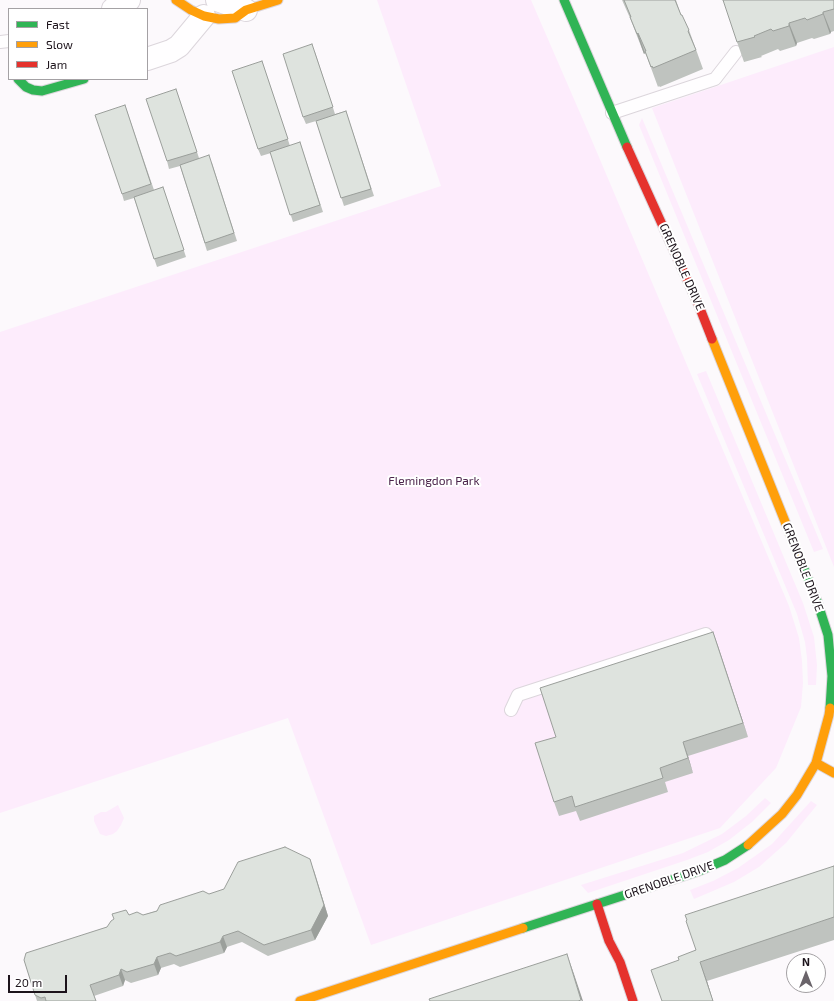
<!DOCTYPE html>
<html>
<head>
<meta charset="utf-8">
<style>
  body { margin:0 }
  #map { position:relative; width:834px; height:1001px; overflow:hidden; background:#fcf9fc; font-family:"Exo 2",sans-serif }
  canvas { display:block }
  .legend { position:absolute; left:8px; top:8px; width:140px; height:72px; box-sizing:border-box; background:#fff; border:1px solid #a4a1a4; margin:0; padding:5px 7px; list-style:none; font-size:12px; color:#1c131b }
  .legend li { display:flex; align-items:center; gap:8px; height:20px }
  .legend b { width:20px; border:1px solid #a4a1a4 }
  .north { position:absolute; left:786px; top:953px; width:40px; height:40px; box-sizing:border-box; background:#fff; border:1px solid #a4a1a4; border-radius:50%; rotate:0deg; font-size:11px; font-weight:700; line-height:16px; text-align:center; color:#1c131b }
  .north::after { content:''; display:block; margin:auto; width:14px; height:18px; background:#6a646a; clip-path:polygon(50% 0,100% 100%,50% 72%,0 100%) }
  .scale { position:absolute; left:8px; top:975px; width:59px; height:18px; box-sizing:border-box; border:2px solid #1c131b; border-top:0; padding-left:5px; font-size:12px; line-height:14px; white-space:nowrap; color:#1c131b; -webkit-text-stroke:3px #fff; paint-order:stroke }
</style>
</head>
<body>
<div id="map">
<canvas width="834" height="1001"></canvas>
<ul class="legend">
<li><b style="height:5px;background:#30b455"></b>Fast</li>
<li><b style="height:5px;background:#ff9f0a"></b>Slow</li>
<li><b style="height:5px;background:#e5322d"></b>Jam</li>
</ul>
<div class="north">N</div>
<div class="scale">20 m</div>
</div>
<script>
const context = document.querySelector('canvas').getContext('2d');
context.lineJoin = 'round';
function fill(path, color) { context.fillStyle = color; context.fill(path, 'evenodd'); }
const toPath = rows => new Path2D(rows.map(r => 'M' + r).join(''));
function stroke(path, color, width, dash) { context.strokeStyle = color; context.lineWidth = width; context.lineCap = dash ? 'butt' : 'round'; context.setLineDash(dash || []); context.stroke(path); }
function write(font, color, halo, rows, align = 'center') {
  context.font = font + ' "Exo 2",sans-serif'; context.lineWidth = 4; context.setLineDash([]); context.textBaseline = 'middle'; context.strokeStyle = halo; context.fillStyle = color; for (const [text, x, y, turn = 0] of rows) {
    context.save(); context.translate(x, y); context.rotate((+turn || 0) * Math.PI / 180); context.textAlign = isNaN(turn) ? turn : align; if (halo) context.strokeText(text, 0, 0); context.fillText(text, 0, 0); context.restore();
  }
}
const green = toPath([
  [377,0,531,0,590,136,789,606,799,638,802,661,803,683,801,707,776,768,720,828,371,945,288,718,0,813,0,332,441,186],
  [834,47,834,567,652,108],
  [642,118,823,549,814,552,639,125],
  [706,371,803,603,814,637,817,665,816,685,808,685,807,658,805,642,797,614,697,374],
  [765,798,771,803,752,822,729,840,708,852,687,860,588,893,581,885,683,853,722,834,746,816],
  [811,801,817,805,786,843,759,867,734,882,694,899,690,890,713,881,738,868,772,844],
  [118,805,124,818,121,825,117,831,113,834,106,836,100,834,94,821,94,816,101,812,106,812]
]);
const lane = toPath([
  [0,42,9,41],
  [612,113,715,79,736,52],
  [511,710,518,695,706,634]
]);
const street = toPath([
  [217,0,246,10],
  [113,9,129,0],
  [147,59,171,51,179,46,204,16]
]);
const fast = toPath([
  [564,0,627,147],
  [18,79,26,87,33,90,42,91,84,79],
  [800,559,817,601,828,635,832,676,830,708],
  [523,928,699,871,725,860,748,845]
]);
const slow = toPath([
  [176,0,191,10,204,16,219,19,235,18,246,10,278,0],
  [712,339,800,559],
  [816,763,834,773],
  [748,845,782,814,797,795,816,763,829,715,830,708],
  [300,1001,523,928]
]);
const jam = toPath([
  [627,147,699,306,712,339],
  [597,904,609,941,620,962,633,1001]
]);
const wall = toPath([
  [622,0,676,0,681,15,689,30,703,69,660,87,659,86,658,87,647,57,645,53,644,54,630,18],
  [834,0,834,31,831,32,830,34,814,39,812,38,797,43,796,46,780,51,778,49,761,56,762,57,744,62,737,42],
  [315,52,335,114,346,111,374,196,344,206,316,121,306,124,303,117],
  [262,61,290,146,300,142,323,212,293,222,271,153,261,156,258,149],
  [176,89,199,158,212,163,237,241,207,251,180,166,169,169,167,161],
  [125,105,154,190,163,187,186,257,157,267,134,198,124,201,122,194],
  [713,632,748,737,688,756,693,773,665,782,668,792,580,821,576,811,559,816,554,802,556,737],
  [834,866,834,940,707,981,713,1001,662,1001,679,960],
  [314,870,328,916,315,940,268,956,242,942,227,947,224,953,180,967,174,964,161,968,158,975,131,983,125,980,123,986,94,996,96,1001,37,1001,24,960,107,927,129,915,143,915,209,894]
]);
const shadedWall = toPath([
  [823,12,831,32,830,34,823,14],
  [789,23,797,43,796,46,789,26],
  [638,33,645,53,644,54,637,34],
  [713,632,718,646,748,737,743,723],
  [683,742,688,756,693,773,688,758],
  [310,859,328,916,315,940,311,930],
  [223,936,227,947,224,953,220,942],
  [567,954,574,974,583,1001,582,1001,581,1000],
  [157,957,161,968,158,975,154,964],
  [700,962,707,981,713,1001],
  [121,969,125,980,123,986,119,975]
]);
const building = toPath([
  [624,0,675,0,681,15,682,15,689,30,688,31,696,50,653,68,652,66,651,67,645,51,646,51,638,33,637,34,630,17,631,17,624,0],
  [723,0,834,0,834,9,823,12,823,14,807,20,805,18,789,23,789,26,773,31,771,29,754,36,755,37,737,42,723,0],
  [312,44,333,107,303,117,283,54,312,44],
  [262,61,288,139,258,149,232,71,262,61],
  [176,89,197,152,167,161,146,99,176,89],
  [125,105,151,184,122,194,95,115,125,105],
  [346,111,371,189,341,198,316,121,346,111],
  [300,142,320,205,290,215,270,152,300,142],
  [209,155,234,233,205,243,180,165,209,155],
  [163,187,184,250,154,259,134,197,163,187],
  [713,632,743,723,683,742,688,758,660,768,663,778,575,807,572,796,554,802,535,743,556,737,540,688,713,632],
  [285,847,310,859,324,905,311,930,264,945,238,931,223,936,220,942,176,956,170,953,157,957,154,964,127,972,121,969,119,975,90,985,96,1001,46,1001,45,997,41,998,35,995,24,960,26,953,107,927,111,921,114,919,112,914,126,910,129,915,137,912,143,915,157,911,160,905,203,891,209,894,224,889,238,862,285,847],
  [834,866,834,917,700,962,713,1001,662,1001,651,970,679,960,678,957,696,950,686,921,687,920,685,915,834,866],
  [567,954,581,1000,578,1001,430,1001,429,999,567,954]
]);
const streetNames = [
  ["GRENOBLE DRIVE",682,267,66],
  ["GRENOBLE DRIVE",803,567,69],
  ["GRENOBLE DRIVE",669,880,-19]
];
const parkNames = [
  ["Flemingdon Park",434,481]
];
fill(green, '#fdecfc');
stroke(lane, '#dcd6dc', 14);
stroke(street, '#dcd6dc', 24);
stroke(fast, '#dcd6dc', 11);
stroke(slow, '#dcd6dc', 11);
stroke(jam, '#dcd6dc', 11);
stroke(lane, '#fffeff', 12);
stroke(street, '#fffeff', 22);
stroke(fast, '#30b455', 9);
stroke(slow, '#ff9f0a', 9);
stroke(jam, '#e5322d', 9);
fill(wall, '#bfc3bf');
fill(shadedWall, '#9b9f9b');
fill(building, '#dee3de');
stroke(building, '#9b9f9b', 1);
write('12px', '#1c131b', '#fff', streetNames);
write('12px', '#4a234a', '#fff', parkNames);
</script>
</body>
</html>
